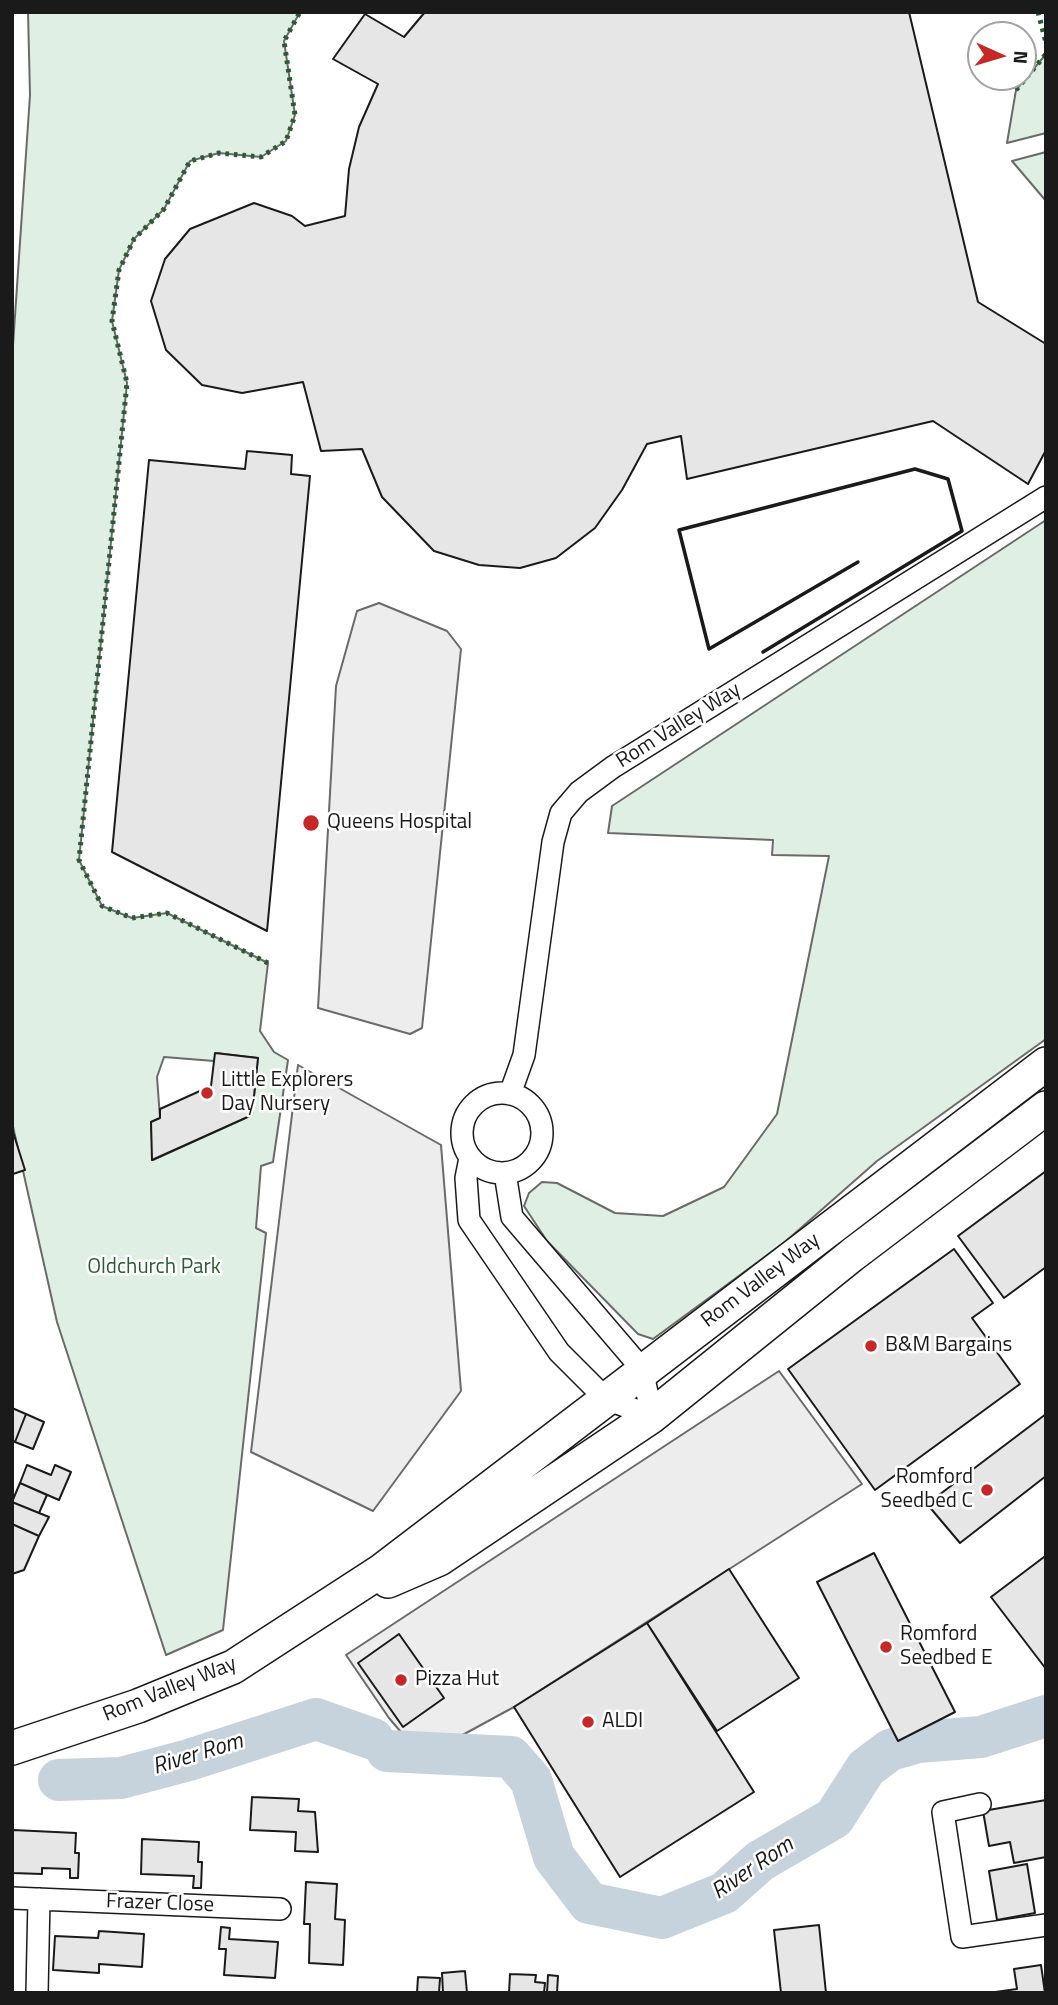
<!DOCTYPE html>
<html>
<head>
<meta charset="utf-8">
<style>
  body { margin:0 }
  #map { position:relative; width:1058px; height:2005px; overflow:hidden; background:#fff; font-family:"Titillium Web",sans-serif }
  canvas { display:block }
  .frame { position:absolute; inset:0; border:14px solid #1a1a1a; pointer-events:none }
  .north { position:absolute; left:967px; top:21px; width:70px; height:70px; box-sizing:border-box; background:#fff; border:2px solid #a3a3a3; border-radius:50%; rotate:94deg; font-size:19px; font-weight:700; line-height:28px; text-align:center; color:#1a1a1a }
  .north::after { content:''; display:block; margin:auto; width:24px; height:32px; background:#c62828; clip-path:polygon(50% 0,100% 100%,50% 72%,0 100%) }
</style>
</head>
<body>
<div id="map">
<canvas width="1058" height="2005"></canvas>
<div class="frame"></div>
<div class="north">N</div>
</div>
<script>
const context = document.querySelector('canvas').getContext('2d');
context.lineJoin = 'round';
function fill(path, color) { context.fillStyle = color; context.fill(path, 'evenodd'); }
const toPath = rows => new Path2D(rows.map(r => 'M' + r).join(''));
function stroke(path, color, width, dash) { context.strokeStyle = color; context.lineWidth = width; context.lineCap = dash ? 'butt' : 'round'; context.setLineDash(dash || []); context.stroke(path); }
function write(font, color, halo, rows, align = 'center') {
  context.font = font + ' "Titillium Web",sans-serif'; context.lineWidth = 5; context.setLineDash([]); context.textBaseline = 'middle'; context.strokeStyle = halo; context.fillStyle = color; for (const [text, x, y, turn = 0] of rows) {
    context.save(); context.translate(x, y); context.rotate((+turn || 0) * Math.PI / 180); context.textAlign = isNaN(turn) ? turn : align; if (halo) context.strokeText(text, 0, 0); context.fillText(text, 0, 0); context.restore();
  }
}
const green = toPath([
  [28,12,300,12,284,41,295,115,286,141,261,157,219,153,190,161,164,209,134,239,119,270,112,321,127,383,79,860,102,906,132,918,167,913,268,963,260,1031,274,1052,288,1060,273,1162,261,1166,256,1228,266,1233,223,1630,166,1655,57,1322,12,1122,12,360,30,95,28,12],
  [216,1053,258,1058,252,1115,153,1160,151,1122,160,1118,157,1077,164,1057,214,1061,216,1053],
  [1046,54,1046,133,1007,143,1016,90,1046,54],
  [1046,152,1046,201,1012,161,1046,152],
  [1046,520,1046,1039,877,1161,785,1242,653,1339,638,1334,547,1241,524,1206,529,1193,542,1182,557,1183,615,1213,663,1216,724,1187,777,1114,829,856,772,855,773,840,608,833,612,806,1046,520]
]);
const parking = toPath([
  [379,603,447,631,461,649,422,1028,410,1034,318,1008,336,686,357,611,379,603],
  [298,1065,441,1145,461,1391,373,1511,251,1452,298,1065],
  [779,1371,862,1484,514,1707,422,1757,389,1718,346,1655,779,1371]
]);
const river = toPath([
  [387,1751,511,1757,531,1780,554,1857,589,1903,662,1918,724,1893,760,1861,834,1818,866,1768,890,1750,918,1742,981,1737,1046,1716],
  [59,1780,121,1778,189,1760,316,1719,373,1739]
]);
const building = toPath([
  [425,12,909,12,978,302,1046,344,1046,450,1028,484,933,421,687,479,681,436,647,444,622,490,595,528,556,558,520,568,479,565,434,551,382,497,362,449,321,451,303,382,242,393,202,385,166,350,151,301,165,259,190,229,254,203,292,216,305,226,345,216,349,169,359,127,378,84,333,59,365,14,404,37,425,12],
  [247,451,292,455,291,474,310,476,267,931,112,852,149,460,245,469,247,451],
  [215,1053,258,1058,252,1115,152,1160,151,1122,160,1118,160,1109,211,1086,215,1053],
  [13,1132,25,1170,13,1174,12,1173,13,1132],
  [1046,1171,1046,1267,1004,1298,958,1236,1046,1171],
  [954,1249,993,1303,972,1318,1020,1384,875,1490,788,1369,954,1249],
  [12,1408,26,1414,15,1442,12,1440,12,1408],
  [26,1414,44,1422,33,1449,15,1442,26,1414],
  [1046,1414,1046,1476,960,1543,927,1504,1046,1414],
  [27,1465,51,1475,55,1465,71,1472,59,1500,20,1483,27,1465],
  [20,1483,47,1495,39,1513,12,1502,20,1483],
  [12,1502,49,1517,39,1536,12,1524,12,1502],
  [12,1524,39,1536,24,1570,12,1574,12,1524],
  [874,1553,955,1712,898,1741,817,1582,874,1553],
  [1044,1557,1046,1559,1046,1669,991,1597,1044,1557],
  [729,1569,799,1678,717,1731,647,1623,729,1569],
  [647,1623,754,1792,620,1877,514,1707,647,1623],
  [399,1634,444,1698,403,1727,358,1663,399,1634],
  [252,1797,299,1799,298,1811,315,1812,318,1852,295,1851,296,1832,250,1830,252,1797],
  [1046,1800,1046,1857,1014,1863,1010,1842,989,1846,983,1811,1046,1800],
  [13,1830,76,1833,75,1853,79,1853,78,1878,70,1878,70,1869,42,1868,42,1874,12,1873,13,1830],
  [142,1839,199,1842,198,1862,202,1862,201,1888,193,1888,194,1876,141,1874,142,1839],
  [1027,1864,1035,1913,997,1920,989,1871,1027,1864],
  [306,1882,337,1884,335,1919,345,1920,343,1965,309,1963,310,1924,304,1924,306,1882],
  [819,1925,826,1993,781,1993,774,1930,819,1925],
  [221,1927,230,1928,229,1939,278,1942,275,1978,224,1975,226,1949,219,1949,221,1927],
  [99,1931,144,1934,142,1967,99,1964,99,1973,53,1970,55,1936,98,1938,99,1931],
  [1041,1965,1045,1993,988,1993,1017,1989,1014,1969,1041,1965],
  [465,1971,467,1993,443,1993,442,1973,465,1971],
  [510,1974,536,1975,535,1982,545,1983,544,1993,509,1993,510,1974],
  [548,1975,558,1976,557,1993,547,1993,548,1975],
  [418,1977,440,1978,439,1993,417,1993,418,1977]
]);
const minor = toPath([
  '462 1133a40 40 0 1 1 80 0a40 40 0 1 1-80 0Z',
  [510,1094,524,1055,553,842,561,813,579,792,613,767,1046,497],
  [470,1158,466,1178,469,1220,559,1352,606,1399,652,1416],
  [505,1173,512,1217,642,1369,652,1416],
  [980,1804,943,1812,962,1937,1046,1925],
  [12,1898,280,1909],
  [37,1993,39,1899]
]);
const primary = toPath([
  [388,1581,439,1559,652,1416,852,1255,1046,1108],
  [12,1748,138,1706,233,1667,381,1571,1046,1064]
]);
const hedge = toPath([
  [1038,12,1046,43],
  [1016,90,1046,54],
  [268,963,167,913,132,918,102,906,79,860,127,383,112,321,119,270,134,239,164,209,190,161,219,153,261,157,286,141,295,115,284,41,300,12]
]);
const wall = toPath([
  [763,652,962,531,948,479,915,469,679,530,709,649,858,562]
]);
const markers = [
  [311,823,9,"#c62828"],
  [207,1093,7,"#c62828"],
  [871,1346,7,"#c62828"],
  [987,1490,7,"#c62828"],
  [886,1647,7,"#c62828"],
  [401,1680,7,"#c62828"],
  [588,1722,7,"#c62828"]
];
const streetNames = [
  ["Rom Valley Way",679,726,-32],
  ["Rom Valley Way",761,1281,-37],
  ["Rom Valley Way",170,1690,-22],
  ["Frazer Close",160,1904,2]
];
const poiNames = [
  ["Queens Hospital",327,823],
  ["Little Explorers",221,1081],
  ["Day Nursery",221,1105],
  ["B&M Bargains",885,1346],
  ["Romford",973,1478,"right"],
  ["Seedbed C",973,1502,"right"],
  ["Romford",900,1635],
  ["Seedbed E",900,1659],
  ["Pizza Hut",415,1680],
  ["ALDI",602,1722]
];
const parkNames = [
  ["Oldchurch Park",154,1268]
];
const waterNames = [
  ["River Rom",198,1755,-17],
  ["River Rom",753,1869,-34]
];
fill(green, '#e0efe3');
stroke(green, '#6a6a6a', 2);
fill(parking, '#ededed');
stroke(parking, '#6a6a6a', 2);
stroke(river, '#c6d2dc', 42);
fill(building, '#e6e6e6');
stroke(building, '#1a1a1a', 2);
stroke(minor, '#1a1a1a', 24);
stroke(primary, '#1a1a1a', 36);
stroke(minor, '#fff', 21);
stroke(primary, '#fff', 33);
stroke(hedge, '#2b5a34', 5, [3.5, 5]);
stroke(wall, '#1a1a1a', 3.5);
for (const [x, y, r, color] of markers) { const dot = new Path2D(); dot.arc(x, y, r, 0, 2 * Math.PI); context.fillStyle = color; context.fill(dot); stroke(dot, '#fff', 2.5); }
write('21px', '#1a1a1a', '#fff', streetNames);
write('21px', '#1a1a1a', '#fff', poiNames, 'left');
write('21px', '#2b5a34', '#fff', parkNames);
write('italic 23px', '#1a1a1a', '#fff', waterNames);
</script>
</body>
</html>
